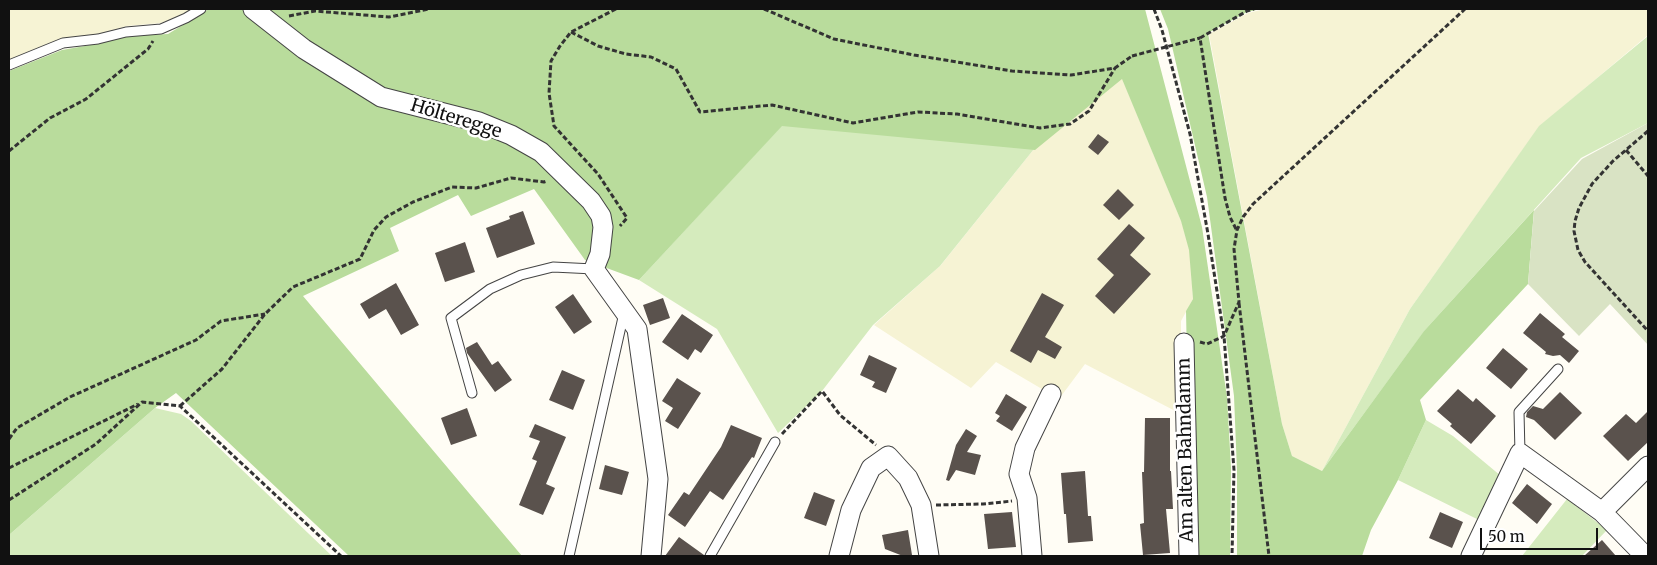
<!DOCTYPE html>
<html>
<head>
<meta charset="utf-8">
<style>
  body { margin:0 }
  #map { position:relative; width:1657px; height:565px; overflow:hidden; background:#fffdf5; font-family:Merriweather,serif }
  canvas { display:block }
  .frame { position:absolute; inset:0; border:10px solid #111; pointer-events:none }
  .scale { position:absolute; left:1480px; top:528px; width:118px; height:22px; box-sizing:border-box; border:2px solid #111; border-top:0; padding-left:6px; font-size:15px; line-height:18px; white-space:nowrap; color:#111; -webkit-text-stroke:4px #fff; paint-order:stroke }
</style>
</head>
<body>
<div id="map">
<canvas width="1657" height="565"></canvas>
<div class="frame"></div>
<div class="scale">50 m</div>
</div>
<script>
const context = document.querySelector('canvas').getContext('2d');
context.lineJoin = 'round';
function fill(path, color) { context.fillStyle = color; context.fill(path, 'evenodd'); }
const toPath = rows => new Path2D(rows.map(r => 'M' + r).join(''));
function stroke(path, color, width, dash) { context.strokeStyle = color; context.lineWidth = width; context.lineCap = dash ? 'butt' : 'round'; context.setLineDash(dash || []); context.stroke(path); }
function write(font, color, halo, rows, align = 'center') {
  context.font = font + ' Merriweather,serif'; context.lineWidth = 5; context.setLineDash([]); context.textBaseline = 'middle'; context.strokeStyle = halo; context.fillStyle = color; for (const [text, x, y, turn = 0] of rows) {
    context.save(); context.translate(x, y); context.rotate((+turn || 0) * Math.PI / 180); context.textAlign = isNaN(turn) ? turn : align; if (halo) context.strokeText(text, 0, 0); context.fillText(text, 0, 0); context.restore();
  }
}
const farmland = toPath([
  [9,9,193,9,184,15,161,23,127,26,99,34,70,38,52,42,9,60],
  [1265,9,1648,9,1648,35,1539,127,1410,309,1322,471,1292,456,1282,424,1209,34,1248,13],
  [1122,78,1182,223,1190,252,1193,299,1181,321,1181,414,1085,364,1059,399,996,362,971,388,874,325,941,265,1034,149]
]);
const green = toPath([
  [1648,36,1648,123,1581,158,1425,330,1322,471,1410,309,1539,126],
  [782,125,1034,149,940,266,873,325,822,391,778,433,717,329,639,280],
  [155,408,181,414,191,421,332,556,9,556,9,535],
  [1426,420,1453,436,1501,476,1483,522,1398,480],
  [1567,499,1607,530,1582,556,1522,556]
]);
const forest = toPath([
  [209,9,1145,9,1202,227,1227,397,1231,468,1230,556,1191,556,1186,311,1193,299,1189,250,1181,221,1122,79,1035,150,782,126,639,280,585,260,534,189,471,216,458,195,390,228,399,251,303,296,522,556,349,556,176,393,155,408,9,535,9,71,62,50,102,43,126,36,168,34],
  [1160,9,1261,9,1247,12,1208,33,1282,424,1292,456,1322,471,1424,331,1534,210,1528,284,1420,400,1426,420,1398,480,1371,530,1362,556,1237,556,1237,471,1234,396,1207,197,1168,29]
]);
const cemetery = toPath([
  [1648,123,1648,345,1610,304,1579,336,1528,284,1534,211,1582,159]
]);
const building = toPath([
  [1098,134,1109,142,1098,155,1088,147],
  [1118,189,1134,205,1119,220,1103,205],
  [523,211,535,244,497,258,486,228,510,219,509,216],
  [1129,224,1145,238,1130,255,1151,274,1114,314,1095,296,1114,275,1097,259],
  [465,242,475,272,445,282,435,253],
  [396,283,419,325,401,335,386,309,369,319,360,304],
  [1042,293,1064,305,1045,337,1062,347,1055,359,1038,350,1031,363,1010,351],
  [573,294,592,322,574,334,555,307],
  [663,298,670,318,650,325,643,305],
  [1540,313,1565,334,1562,337,1579,351,1569,363,1560,355,1553,356,1545,354,1546,352,1523,333],
  [682,314,713,335,701,353,695,349,688,360,662,342],
  [477,342,492,365,498,361,512,380,495,392,467,353,466,348],
  [1503,348,1528,369,1511,389,1486,368],
  [869,355,897,368,886,393,872,387,875,382,860,375],
  [562,370,585,380,573,410,549,400],
  [677,378,701,393,678,429,665,421,673,408,662,401],
  [1458,389,1473,402,1476,398,1496,416,1471,444,1450,426,1452,424,1437,411],
  [1560,392,1582,413,1555,440,1534,420,1526,417,1527,412,1533,406,1543,409],
  [1006,394,1027,407,1012,431,996,421,1000,416,995,413],
  [467,408,477,436,451,445,441,418],
  [1648,411,1648,442,1628,461,1603,436,1626,414,1636,423],
  [1145,418,1170,418,1170,471,1171,471,1173,509,1166,509,1170,553,1143,555,1140,524,1144,523,1142,472,1144,472],
  [535,424,566,437,546,484,555,488,543,515,519,505,537,461,532,459,540,441,529,437],
  [731,425,762,438,754,458,752,457,723,500,710,491,685,527,668,515,684,492,689,495,721,447],
  [966,429,977,436,967,452,981,455,975,475,956,470,949,481,946,480,956,445],
  [605,465,629,472,622,495,599,489],
  [1085,471,1088,516,1091,516,1093,541,1068,543,1066,514,1064,514,1061,473],
  [1527,484,1552,504,1537,524,1512,503],
  [814,492,835,500,826,526,804,518],
  [1012,512,1016,547,988,549,984,514],
  [1440,512,1463,522,1452,548,1429,538],
  [908,530,912,555,903,556,885,549,882,535],
  [679,537,704,555,704,556,665,556],
  [1602,540,1616,556,1584,556]
]);
const path = toPath([
  [616,9,571,32,560,46,551,61,549,93,554,126,598,174,627,218,620,226],
  [764,9,834,39,914,55,1012,71,1071,75,1115,68,1132,56],
  [1154,9,1162,30,1190,134,1208,234,1224,336,1234,470,1232,556],
  [289,16,315,11,389,17,429,9],
  [571,32,598,46,626,54,651,57,676,69,700,112,772,105,853,123,918,112,957,114,1040,128,1070,124,1089,111,1115,68],
  [1648,131,1613,161,1592,184,1579,208,1575,221,1574,231,1578,250,1585,262,1648,331],
  [1626,150,1648,176],
  [9,151,50,118,86,99,148,49,153,41],
  [1236,229,1230,217,1225,198,1200,38,1247,11,1254,9],
  [1239,303,1269,556],
  [1200,342,1207,344,1224,336,1239,302,1234,249,1237,230,1243,217,1253,204,1465,9],
  [180,406,222,369,265,314,293,287,360,259,374,230,386,217,413,202,452,187,476,188,511,178,544,182,547,181],
  [782,434,822,391,840,415,876,445],
  [9,439,17,428,70,397,196,340,221,321,265,314],
  [9,468,138,404],
  [9,500,96,444,142,402,180,406,341,556],
  [936,505,983,504,1012,501]
]);
const service = toPath([
  [9,65,63,43,98,39,126,32,161,29,186,18,201,9],
  [472,393,451,318,490,289,521,275,553,267,594,269],
  [1520,453,1519,412,1558,369],
  [569,556,624,313],
  [710,556,775,442]
]);
const minor = toPath([
  [253,9,304,49,381,97,479,122,511,135,541,152,591,201,601,216,603,227,600,254,594,269,637,329,658,479,651,556],
  [1184,343,1189,556],
  [1602,512,1648,466],
  [839,556,851,510,871,468,888,456,908,478,921,505,929,556],
  [1032,556,1027,498,1019,474,1025,448,1051,394],
  [1471,556,1520,453,1602,512,1645,556]
]);
const pathBridge = toPath([
  [1132,56,1200,38]
]);
const streetNames = [
  ["Hölteregge",456,119,17],
  ["Am alten Bahndamm",1186,450,-91]
];
fill(farmland, '#f6f3d4');
fill(green, '#d5ebbd');
fill(forest, '#b9dc9c');
fill(cemetery, '#d9e3c4');
fill(building, '#5a524d');
stroke(service, '#444', 11);
stroke(minor, '#444', 21);
stroke(path, '#333', 3, [5, 2.5]);
stroke(service, '#fff', 9);
stroke(minor, '#fff', 19);
stroke(pathBridge, '#333', 3, [5, 2.5]);
write('18px', '#111', '#fff', streetNames);
</script>
</body>
</html>
